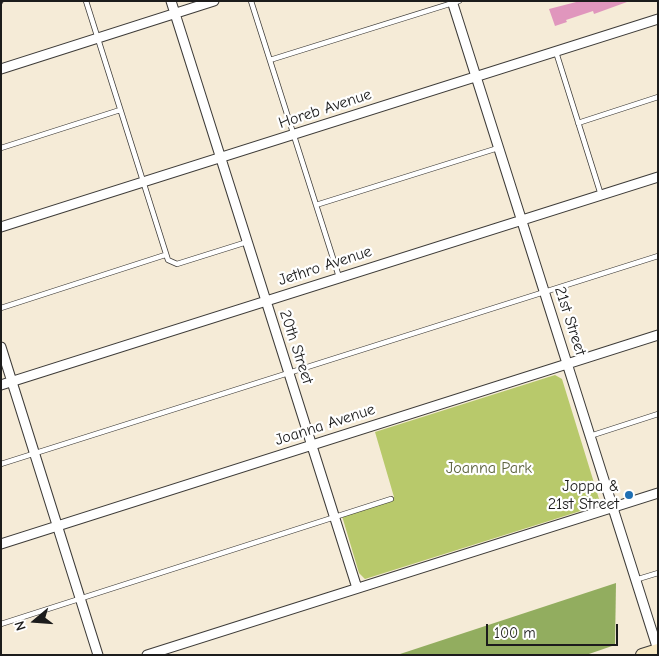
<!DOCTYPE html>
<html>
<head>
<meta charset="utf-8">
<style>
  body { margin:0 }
  #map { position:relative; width:659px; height:656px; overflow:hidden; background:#f5ebd7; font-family:"Comic Neue",sans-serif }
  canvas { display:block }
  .frame { position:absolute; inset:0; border:2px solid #1c1c1c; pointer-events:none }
  .north { position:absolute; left:10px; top:596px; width:50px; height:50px; -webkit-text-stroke:4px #fff; paint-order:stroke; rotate:252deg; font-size:14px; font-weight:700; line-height:20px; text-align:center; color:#1c1c1c }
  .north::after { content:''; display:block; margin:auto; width:18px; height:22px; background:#1c1c1c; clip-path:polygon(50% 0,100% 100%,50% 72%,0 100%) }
  .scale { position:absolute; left:486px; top:624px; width:132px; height:22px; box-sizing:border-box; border:2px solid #1c1c1c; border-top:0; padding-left:6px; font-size:15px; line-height:18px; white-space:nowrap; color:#1c1c1c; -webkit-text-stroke:4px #fff; paint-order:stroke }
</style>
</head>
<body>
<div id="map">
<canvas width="659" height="656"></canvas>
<div class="frame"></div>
<div class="north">N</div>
<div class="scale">100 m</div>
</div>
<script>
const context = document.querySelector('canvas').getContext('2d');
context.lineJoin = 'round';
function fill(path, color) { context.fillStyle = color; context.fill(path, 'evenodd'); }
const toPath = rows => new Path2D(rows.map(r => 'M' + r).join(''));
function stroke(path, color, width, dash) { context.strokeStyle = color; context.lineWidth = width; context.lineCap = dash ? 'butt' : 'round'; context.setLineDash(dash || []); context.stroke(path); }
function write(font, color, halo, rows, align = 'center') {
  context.font = font + ' "Comic Neue",sans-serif'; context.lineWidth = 4.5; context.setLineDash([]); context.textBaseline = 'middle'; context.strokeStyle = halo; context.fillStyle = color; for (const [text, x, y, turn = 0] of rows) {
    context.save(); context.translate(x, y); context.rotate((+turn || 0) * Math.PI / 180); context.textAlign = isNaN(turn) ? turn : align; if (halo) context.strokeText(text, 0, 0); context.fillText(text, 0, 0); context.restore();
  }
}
const green = toPath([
  [555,375,562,379,599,499,590,508,365,579,359,573,342,516,394,497,375,432]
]);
const forest = toPath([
  [616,583,615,645,586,655,397,655]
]);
const building = toPath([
  [580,1,627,1,627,2,594,14,593,11,566,20,567,22,555,26,549,9]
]);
const path = toPath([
  [1,4,3,1]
]);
const lane = toPath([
  [86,1,168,260,177,264,247,242],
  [251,1,339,277],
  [556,52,601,195],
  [270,60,459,1],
  [578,123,658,97],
  [1,148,120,110],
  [316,205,498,148],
  [1,308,165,255],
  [590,436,658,414],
  [1,464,658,256],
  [635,580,658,573],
  [1,624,391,499]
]);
const street = toPath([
  [171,1,357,588],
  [452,1,658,650],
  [1,69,214,1],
  [1,227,658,19],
  [1,347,98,655],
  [1,385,658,177],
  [1,544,658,335],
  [147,655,658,493]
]);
const secondary = toPath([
  [642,655,658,650]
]);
const markers = [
  [629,495,5,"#1f6fb2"]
];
const streetNames = [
  ["Horeb Avenue",325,109,-18],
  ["Jethro Avenue",325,266,-18],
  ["21st Street",570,321,72],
  ["20th Street",296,347,72],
  ["Joanna Avenue",325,425,-18]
];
const parkNames = [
  ["Joanna Park",489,468]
];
const poiNames = [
  ["Joppa &",619,486],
  ["21st Street",619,504]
];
fill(green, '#b8c96b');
fill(forest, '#92ad5f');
fill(building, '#e096bd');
stroke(lane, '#3d3b38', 6);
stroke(street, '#3d3b38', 11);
stroke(secondary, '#3d3b38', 14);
stroke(path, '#3d3b38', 2, [4, 4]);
stroke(lane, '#fff', 4.5);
stroke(street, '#fff', 9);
stroke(secondary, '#f7e8c3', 12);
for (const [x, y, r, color] of markers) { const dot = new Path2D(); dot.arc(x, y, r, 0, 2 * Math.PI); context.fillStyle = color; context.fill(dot); stroke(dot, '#fff', 2); }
write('16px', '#1c1c1c', '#fff', streetNames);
write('16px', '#5a613c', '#fff', parkNames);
write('16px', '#1c1c1c', '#fff', poiNames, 'right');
</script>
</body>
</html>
